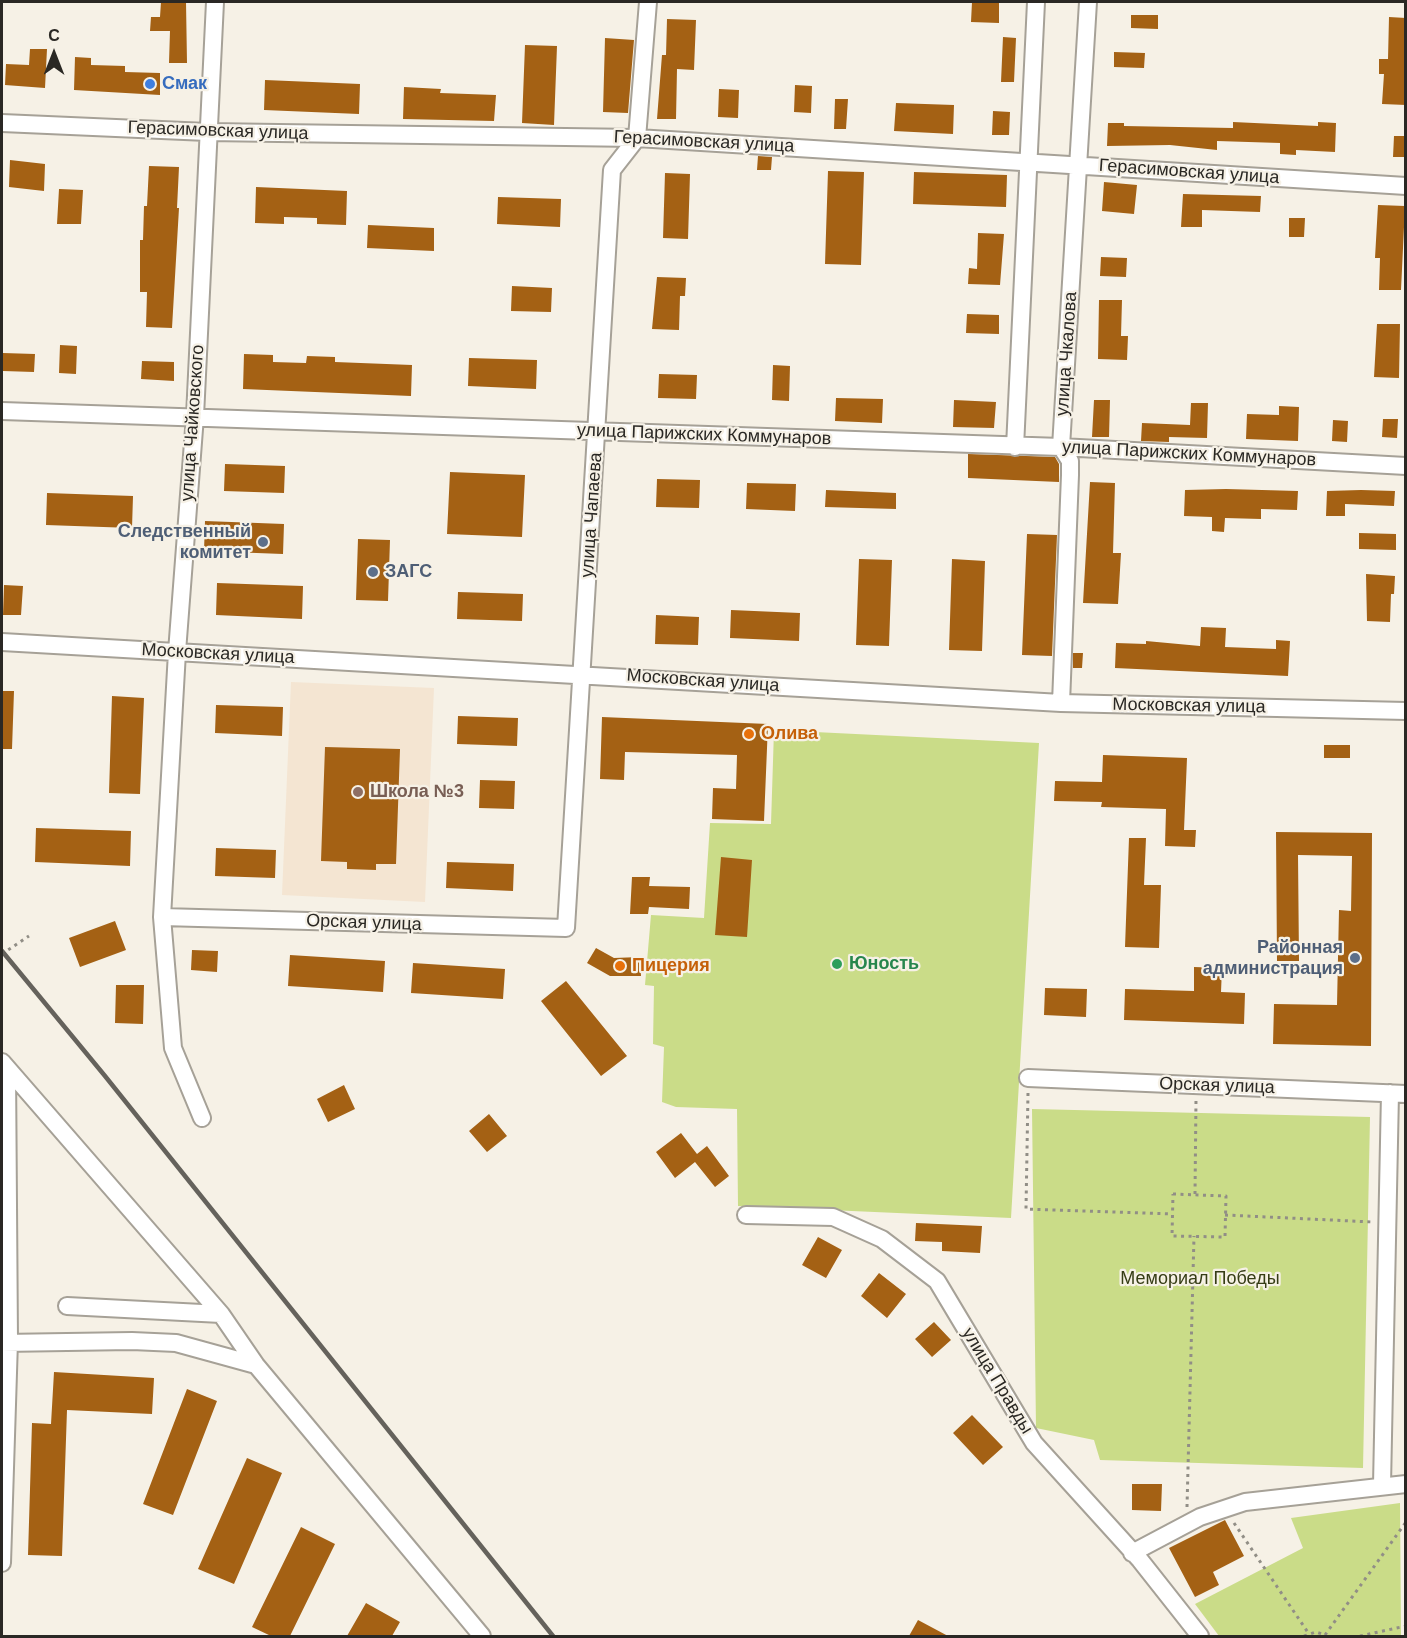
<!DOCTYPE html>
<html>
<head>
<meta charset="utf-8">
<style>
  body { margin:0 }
  #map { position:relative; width:1407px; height:1638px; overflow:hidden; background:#f6f1e6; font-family:Helvetica,sans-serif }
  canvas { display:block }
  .frame { position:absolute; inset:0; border:3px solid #2a2824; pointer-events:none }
  .north { position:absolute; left:24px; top:24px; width:60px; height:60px; -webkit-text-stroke:4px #f6f1e6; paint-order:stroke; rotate:0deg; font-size:16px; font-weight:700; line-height:24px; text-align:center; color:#2a2824 }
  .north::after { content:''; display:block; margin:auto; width:21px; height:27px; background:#2a2824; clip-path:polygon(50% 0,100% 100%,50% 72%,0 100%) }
</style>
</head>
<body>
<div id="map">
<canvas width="1407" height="1638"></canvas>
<div class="frame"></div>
<div class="north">С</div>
</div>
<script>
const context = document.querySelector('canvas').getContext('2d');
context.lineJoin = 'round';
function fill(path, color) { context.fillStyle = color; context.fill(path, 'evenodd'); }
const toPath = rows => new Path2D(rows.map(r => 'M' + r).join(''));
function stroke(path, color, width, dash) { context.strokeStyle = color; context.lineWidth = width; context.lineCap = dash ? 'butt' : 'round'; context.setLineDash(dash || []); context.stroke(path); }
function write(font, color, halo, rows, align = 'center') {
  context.font = font + ' Helvetica,sans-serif'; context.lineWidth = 4.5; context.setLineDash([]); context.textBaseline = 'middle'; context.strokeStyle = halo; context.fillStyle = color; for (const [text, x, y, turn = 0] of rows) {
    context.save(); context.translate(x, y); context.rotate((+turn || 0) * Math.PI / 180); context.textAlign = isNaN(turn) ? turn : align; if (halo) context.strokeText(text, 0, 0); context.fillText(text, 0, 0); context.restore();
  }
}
const education = toPath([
  [291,682,434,688,425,902,282,895]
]);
const green = toPath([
  [774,730,1039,743,1011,1218,738,1206,737,1109,676,1107,662,1102,664,1047,653,1044,654,986,645,985,651,915,704,918,710,823,771,824],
  [1032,1109,1370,1117,1363,1468,1100,1460,1094,1440,1036,1428],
  [1400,1503,1401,1636,1219,1636,1195,1604,1303,1548,1291,1518]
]);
const building = toPath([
  [161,2,186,2,187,63,169,63,170,31,150,31,151,17,160,17],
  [972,2,999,2,999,23,971,22],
  [1131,15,1158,15,1158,29,1131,28],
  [1389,17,1406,18,1406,105,1382,104,1384,74,1379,74,1379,59,1388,59],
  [667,19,696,20,694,70,677,69,676,119,657,119,662,55,666,55],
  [1003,37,1016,38,1014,82,1001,82],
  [605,38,634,40,628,113,603,112],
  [525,45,557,46,554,125,522,123],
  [30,49,47,49,45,88,5,85,6,64,29,65],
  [1114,52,1145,53,1144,68,1114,67],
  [75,57,91,58,91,65,125,66,125,72,160,73,160,95,74,90],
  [265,80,360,84,359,114,264,110],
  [795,85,812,86,811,113,794,112],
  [404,87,441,89,440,93,496,95,494,121,403,119],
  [719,89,739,90,738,118,718,117],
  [835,99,848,99,846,129,834,129],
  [896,103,954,105,953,134,894,131],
  [993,111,1010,112,1009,135,992,135],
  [1233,122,1318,126,1318,122,1336,123,1335,152,1296,150,1296,155,1280,154,1280,143,1217,141,1217,150,1170,145,1107,146,1108,123,1124,123,1124,126,1233,128],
  [1394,136,1406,136,1406,157,1393,157],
  [758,156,772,157,771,170,757,170],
  [10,160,45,164,44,191,9,187],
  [149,166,179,167,177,208,179,208,172,328,146,327,147,292,140,292,140,240,143,240,144,206,147,206],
  [828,171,864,172,861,265,825,264],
  [914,172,1007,175,1006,207,913,204],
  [665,173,690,174,688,239,663,238],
  [1104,182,1137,185,1134,214,1102,211],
  [256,187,347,191,346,225,317,224,317,218,284,217,284,224,255,223],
  [59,189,83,190,81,224,57,224],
  [1183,194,1261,196,1260,212,1202,210,1202,227,1181,227],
  [498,197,561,199,560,227,497,224],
  [1378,205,1405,206,1401,290,1379,290,1380,258,1375,258],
  [1289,218,1305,218,1304,237,1289,237],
  [368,225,434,228,434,251,367,248],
  [978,233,1004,234,1000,285,968,284,969,268,977,269],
  [1101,257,1127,258,1126,277,1100,276],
  [657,277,686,278,685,296,680,296,679,330,652,329],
  [512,286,552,288,551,312,511,311],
  [1099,300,1122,300,1121,336,1128,336,1127,360,1098,359],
  [967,314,999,315,999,334,966,333],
  [1377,324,1400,324,1399,378,1374,377],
  [60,345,77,346,76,374,59,373],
  [3,353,35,354,34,372,3,371],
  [244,354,273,355,273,362,306,363,307,356,335,357,335,362,412,365,411,396,243,389],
  [469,358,537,360,536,389,468,386],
  [142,361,174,362,174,381,141,379],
  [773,365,790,366,789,401,772,400],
  [659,374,697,375,696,399,658,398],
  [836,398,883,399,882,423,835,421],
  [954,400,996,402,994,428,953,427],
  [1094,400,1110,400,1109,437,1092,437],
  [1191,403,1208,403,1207,438,1169,437,1169,442,1141,441,1142,423,1190,425],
  [1279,406,1299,407,1298,441,1246,439,1247,414,1279,415],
  [1383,419,1398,419,1397,438,1382,437],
  [1333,420,1348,421,1347,442,1332,441],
  [968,454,1055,457,1059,464,1059,482,968,478],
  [225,464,285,466,284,493,224,491],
  [450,472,525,475,522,537,447,534],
  [657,479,700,480,699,508,656,507],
  [1090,482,1115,483,1113,553,1121,553,1118,604,1083,603],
  [747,483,796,484,795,511,746,509],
  [1226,489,1298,491,1297,510,1261,509,1261,519,1225,518,1224,532,1212,531,1212,517,1184,516,1185,490],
  [826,490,896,493,896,509,825,507],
  [1361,490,1395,491,1394,506,1345,504,1345,516,1326,516,1327,491],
  [47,493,133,496,132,528,46,525],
  [205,521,284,524,283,554,204,551],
  [1359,533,1396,534,1396,550,1359,549],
  [1027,534,1057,535,1052,656,1022,655],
  [358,539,390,540,388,601,356,600],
  [859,559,892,560,889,646,856,645],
  [952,559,985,561,982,651,949,650],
  [1366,574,1395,576,1394,594,1391,594,1390,622,1367,621],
  [217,583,303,586,302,619,216,615],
  [4,585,23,586,21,615,3,615],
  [458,592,523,594,522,621,457,619],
  [731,610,800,613,799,641,730,638],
  [656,615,699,617,698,645,655,644],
  [1201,627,1226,628,1225,647,1276,649,1276,640,1290,641,1288,676,1115,668,1116,643,1146,644,1146,641,1200,646],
  [1073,653,1083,653,1082,668,1073,668],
  [2,691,14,691,12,749,2,749],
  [112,696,144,698,140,794,109,793],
  [216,705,283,707,282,736,215,733],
  [458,716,518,718,517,746,457,744],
  [602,717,768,724,764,821,712,819,713,788,736,789,737,755,625,752,624,780,600,779],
  [1324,745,1350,745,1350,758,1324,758],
  [325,747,400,749,396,864,376,864,376,870,347,869,347,862,321,861],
  [1103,755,1187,758,1184,830,1196,830,1195,847,1165,846,1166,809,1101,807,1102,802,1054,801,1055,781,1102,782],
  [480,780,515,781,514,809,479,808],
  [36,828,131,831,130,866,35,862],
  [1276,832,1372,833,1371,1046,1273,1044,1274,1004,1337,1005,1339,910,1351,911,1352,856,1298,855,1299,961,1277,961],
  [1129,838,1146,838,1144,885,1161,885,1159,948,1125,947],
  [216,848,276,850,275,878,215,876],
  [721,857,752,860,747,937,715,935],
  [447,862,514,864,513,891,446,888],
  [632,877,650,877,649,886,690,887,689,909,649,907,648,914,630,914],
  [115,921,126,950,80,967,69,938],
  [596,948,614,958,640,957,641,976,610,976,587,963],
  [192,950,218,951,217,972,191,970],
  [290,955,385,961,383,992,288,986],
  [413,963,505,969,503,999,411,993],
  [1194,967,1222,968,1221,992,1245,993,1244,1024,1124,1020,1125,989,1194,991],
  [566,981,627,1056,601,1076,541,1001],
  [116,985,144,985,143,1024,115,1023],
  [1045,988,1087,989,1086,1017,1044,1015],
  [344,1085,355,1109,328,1122,317,1099],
  [489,1114,507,1136,487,1152,469,1131],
  [681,1133,697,1154,707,1146,729,1176,715,1187,695,1162,675,1178,656,1152],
  [916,1223,982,1226,980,1253,942,1251,942,1242,915,1241],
  [818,1237,842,1250,826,1278,802,1265],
  [879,1273,906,1294,887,1318,861,1296],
  [934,1322,951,1340,932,1357,915,1339],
  [54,1372,154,1378,152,1414,67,1410,62,1556,28,1555,32,1423,51,1424],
  [187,1389,217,1401,173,1515,143,1504],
  [972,1415,1003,1447,983,1465,953,1433],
  [247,1458,282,1473,234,1584,198,1569],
  [1132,1484,1162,1484,1161,1511,1132,1510],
  [1225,1520,1244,1556,1213,1572,1219,1585,1195,1597,1169,1548],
  [301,1527,335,1544,290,1636,271,1636,252,1627],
  [366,1603,400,1622,392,1636,347,1636],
  [918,1620,948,1636,909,1636]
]);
const path = toPath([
  [2,954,29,936],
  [1028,1093,1026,1209,1172,1214],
  [1173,1194,1226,1196,1225,1237,1172,1236,1173,1194],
  [1195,1194,1196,1099],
  [1225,1215,1373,1222],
  [1187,1507,1194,1236],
  [1234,1523,1309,1634],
  [1325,1635,1406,1522],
  [1304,1636,1316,1632,1325,1635],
  [1360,1636,1406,1626]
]);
const minor = toPath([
  [2,123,207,132,637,138,1406,186],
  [2,411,1061,447,1406,466],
  [1015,447,1036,2],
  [2,642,1061,703,1406,711],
  [1061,703,1070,475,1070,461,1061,447,1088,2],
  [162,917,566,928,612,170,637,138,648,2],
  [2,1062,221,1314,256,1365,482,1636],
  [1028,1078,1406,1094],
  [202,1118,173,1048,162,917,177,652,195,416,215,2],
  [746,1215,833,1217,882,1239,937,1281,1034,1443,1140,1560,1200,1636],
  [67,1306,221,1314],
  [2,1343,132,1341,176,1343,256,1365],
  [1382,1485,1390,1093],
  [1132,1553,1200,1517,1245,1502,1406,1484],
  [2,1563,9,1341,7,1068]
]);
const rail = toPath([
  [2,951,105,1076,553,1636]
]);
const markers = [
  [150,84,6,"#3f7fe0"],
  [263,542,6,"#5c6f8a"],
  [373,572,6,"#5c6f8a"],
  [749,734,6,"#e8710a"],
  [358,792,6,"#8d6e63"],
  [1355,958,6,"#5c6f8a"],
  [837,964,6,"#2e9e5b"],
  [620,966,6,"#e8710a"]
];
const shopNames = [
  ["Смак",162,84]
];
const streetNames = [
  ["Герасимовская улица",218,131,2],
  ["Герасимовская улица",704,142,3],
  ["Герасимовская улица",1189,172,4],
  ["улица Чкалова",1067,354,-86],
  ["улица Чайковского",193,423,-86],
  ["улица Парижских Коммунаров",704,435,2],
  ["улица Парижских Коммунаров",1189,454,3],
  ["улица Чапаева",592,515,-86],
  ["Московская улица",218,654,3],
  ["Московская улица",703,681,4],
  ["Московская улица",1189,706,1],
  ["Орская улица",364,923,2],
  ["Орская улица",1217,1086,2],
  ["улица Правды",997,1381,59]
];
const serviceNames = [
  ["Следственный",251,532],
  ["комитет",251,553],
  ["ЗАГС",385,572,"left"],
  ["Районная",1343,948],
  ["администрация",1343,969]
];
const foodNames = [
  ["Олива",761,734],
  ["Пицерия",632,966]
];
const educationNames = [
  ["Школа №3",370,792]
];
const leisureNames = [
  ["Юность",849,964]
];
const parkNames = [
  ["Мемориал Победы",1200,1279]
];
fill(education, '#f4e5d2');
fill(green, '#cadc88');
fill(building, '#a46114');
stroke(minor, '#a6a197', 20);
stroke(path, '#918e86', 3, [3, 4.5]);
stroke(minor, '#fff', 16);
stroke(rail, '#65625c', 4.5);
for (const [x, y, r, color] of markers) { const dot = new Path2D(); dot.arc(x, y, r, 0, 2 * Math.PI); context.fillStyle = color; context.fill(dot); stroke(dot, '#f6f1e6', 2); }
write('bold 18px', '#366cbe', '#f6f1e6', shopNames, 'left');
write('18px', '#2a2824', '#f6f1e6', streetNames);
write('bold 18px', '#4e5e75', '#f6f1e6', serviceNames, 'right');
write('bold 18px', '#c56008', '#f6f1e6', foodNames, 'left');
write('bold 18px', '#785e54', '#f6f1e6', educationNames, 'left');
write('bold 18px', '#27864d', '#f6f1e6', leisureNames, 'left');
write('18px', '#363d16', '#f6f1e6', parkNames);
</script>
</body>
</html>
